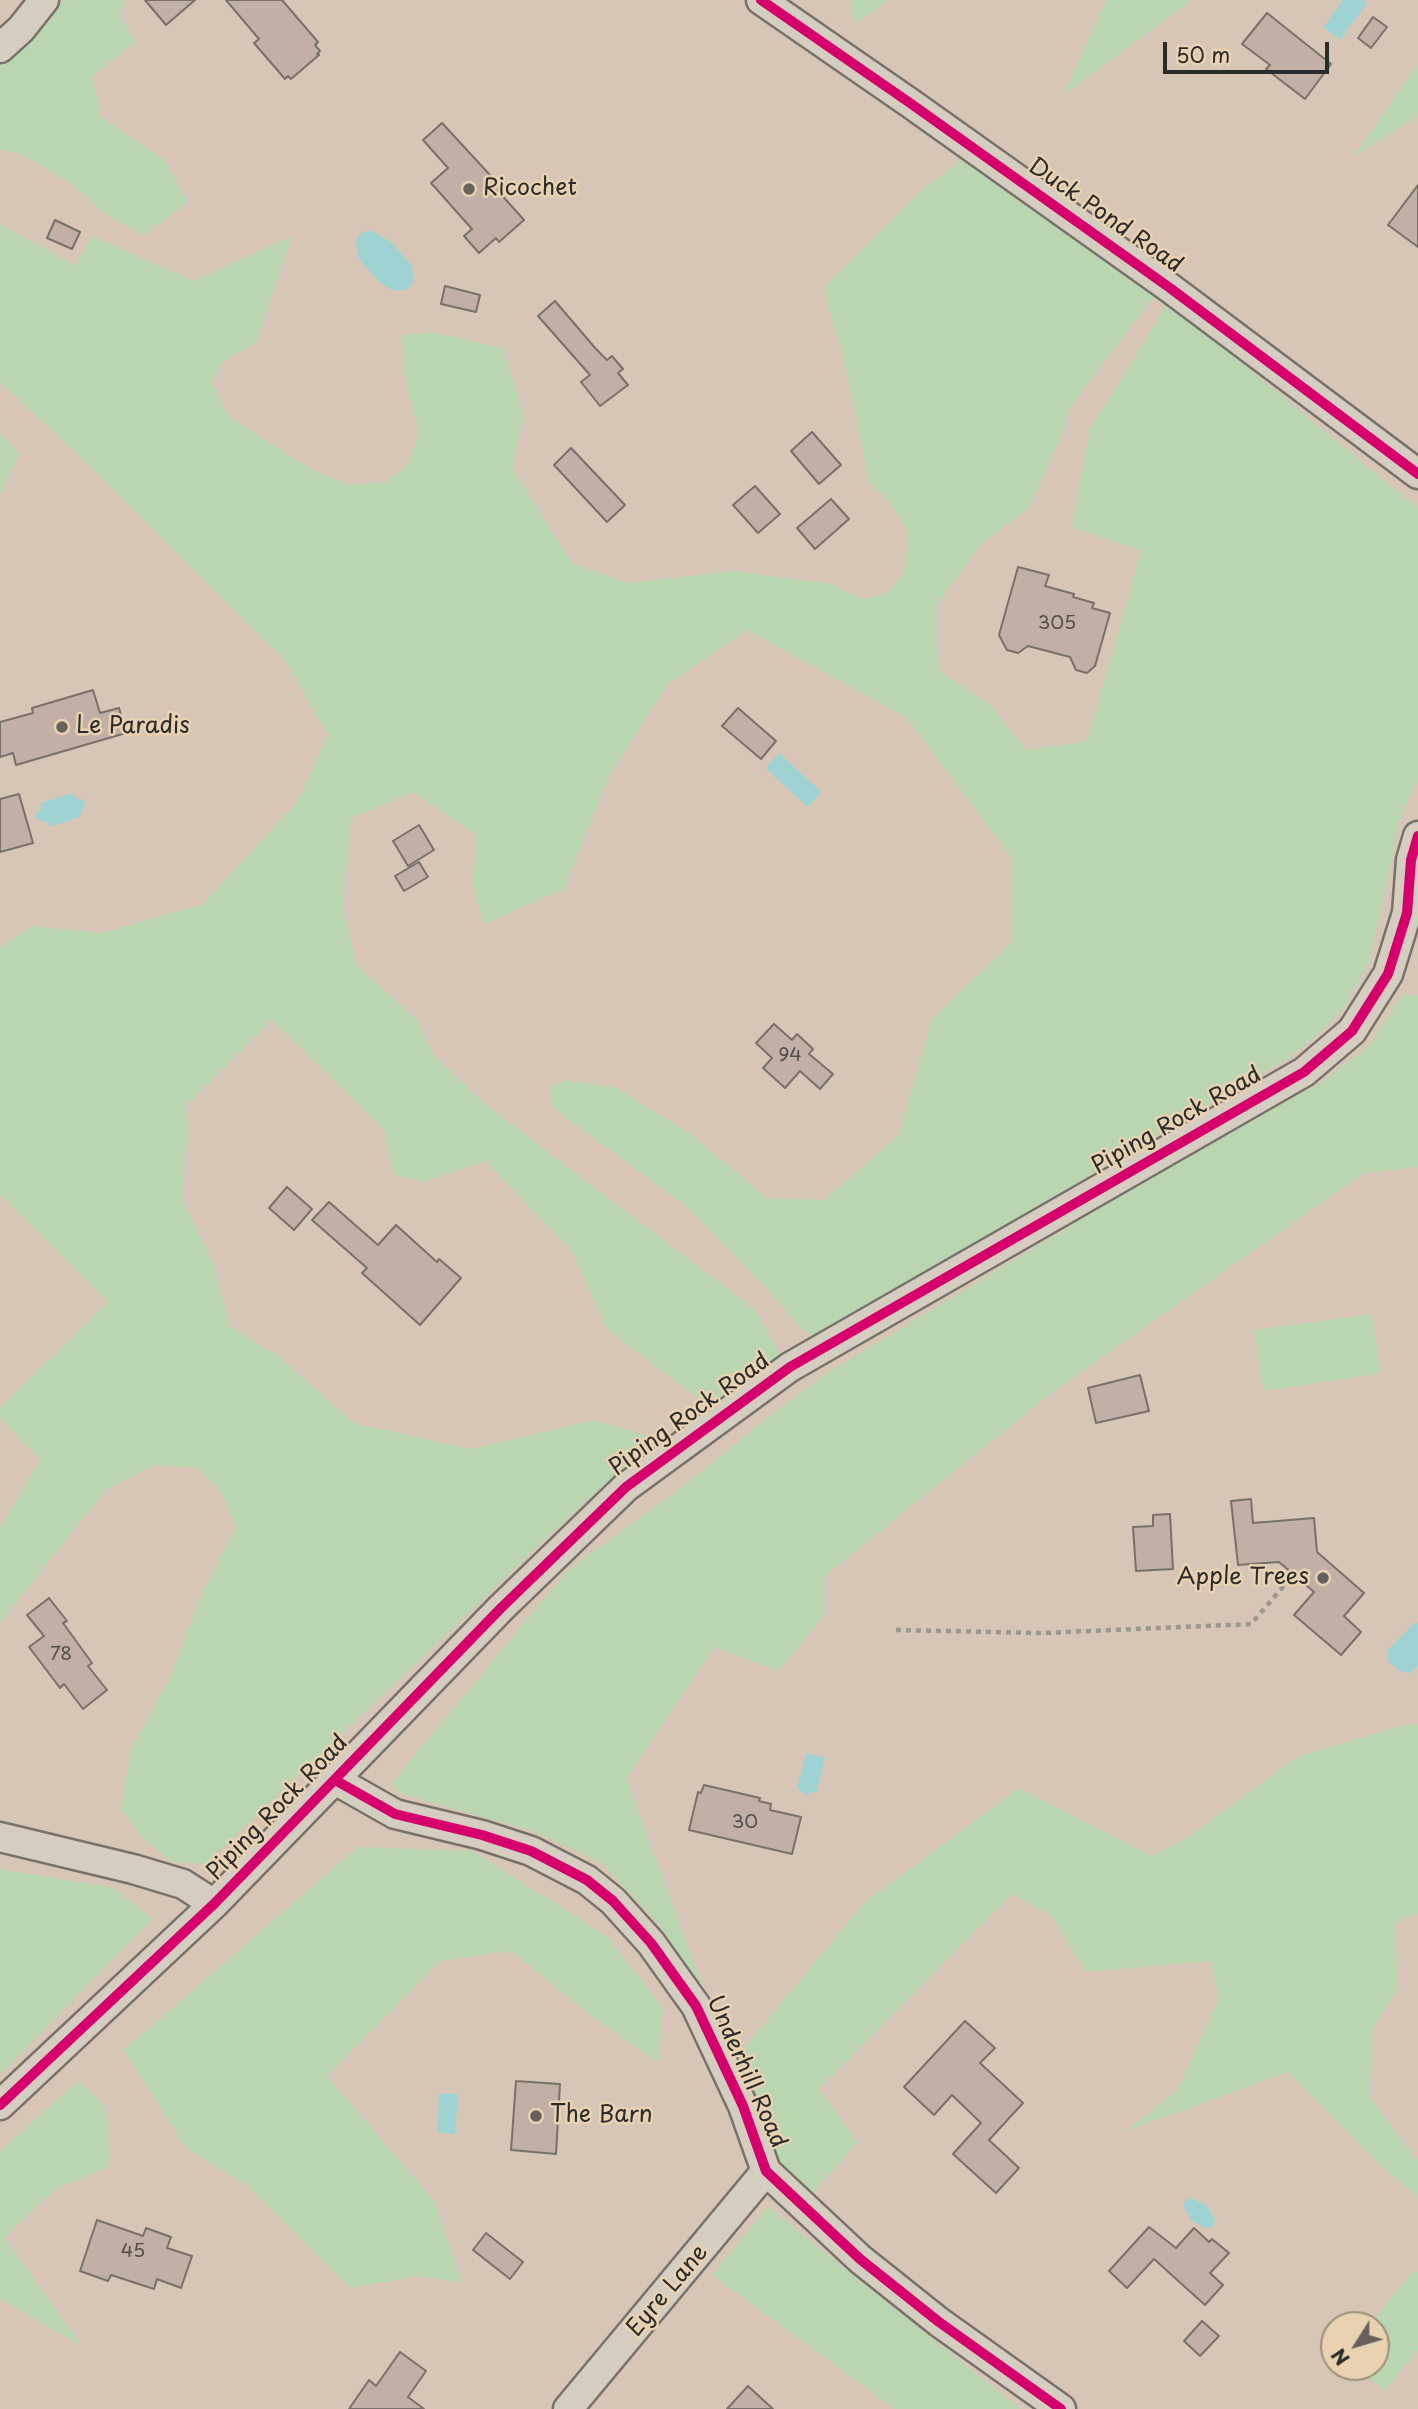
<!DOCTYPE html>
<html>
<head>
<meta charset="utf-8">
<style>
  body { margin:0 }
  #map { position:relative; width:1418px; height:2409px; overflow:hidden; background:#d7c6b5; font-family:"Playpen Sans",sans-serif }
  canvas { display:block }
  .north { position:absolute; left:1320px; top:2311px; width:70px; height:70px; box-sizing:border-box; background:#e8d2b1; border:2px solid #9c8f7b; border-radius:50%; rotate:233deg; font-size:19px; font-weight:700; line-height:28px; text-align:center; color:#2b2b2b }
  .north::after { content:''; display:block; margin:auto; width:24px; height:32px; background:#67615b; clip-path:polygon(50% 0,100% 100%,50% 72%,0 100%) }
  .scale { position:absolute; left:1163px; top:42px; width:166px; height:32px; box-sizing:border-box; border:4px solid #2b2b2b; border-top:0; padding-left:9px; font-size:21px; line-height:24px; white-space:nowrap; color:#2b2b2b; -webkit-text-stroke:5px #e8d2b1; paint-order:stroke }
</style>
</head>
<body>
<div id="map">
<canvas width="1418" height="2409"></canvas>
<div class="north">N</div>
<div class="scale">50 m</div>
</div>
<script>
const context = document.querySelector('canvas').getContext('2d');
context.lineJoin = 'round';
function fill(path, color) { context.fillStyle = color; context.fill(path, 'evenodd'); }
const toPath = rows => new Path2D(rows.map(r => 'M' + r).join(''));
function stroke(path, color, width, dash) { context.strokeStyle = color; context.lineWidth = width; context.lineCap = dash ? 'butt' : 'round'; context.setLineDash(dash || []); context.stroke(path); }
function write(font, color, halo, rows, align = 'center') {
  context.font = font + ' "Playpen Sans",sans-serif'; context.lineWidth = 5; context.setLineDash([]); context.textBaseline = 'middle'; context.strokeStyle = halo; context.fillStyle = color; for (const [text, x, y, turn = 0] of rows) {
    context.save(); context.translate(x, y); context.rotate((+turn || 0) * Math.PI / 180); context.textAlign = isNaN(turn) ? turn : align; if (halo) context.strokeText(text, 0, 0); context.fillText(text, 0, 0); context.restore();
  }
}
const green = toPath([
  [65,0,125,0,120,17,136,41,92,76,101,117,163,159,188,202,144,235,108,216,69,182,21,154,0,150,0,63,33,36],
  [850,0,889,0,855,24],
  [1106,0,1193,0,1064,94],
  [1418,63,1418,116,1353,157],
  [961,160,1155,295,1068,410,1065,427,1029,508,981,544,936,606,939,671,989,704,1026,750,1087,741,1141,551,1072,527,1090,429,1168,303,1418,508,1418,778,1398,824,1390,868,1369,962,1346,1004,1320,1032,1293,1055,814,1338,794,1321,768,1290,687,1207,553,1108,549,1087,566,1080,617,1088,690,1134,767,1198,824,1200,898,1136,932,1019,1011,943,1011,857,906,717,747,630,667,685,608,778,564,889,484,924,473,887,476,835,413,792,351,818,343,906,356,965,417,1020,434,1056,485,1104,754,1309,782,1357,708,1406,607,1329,571,1250,485,1161,423,1182,393,1175,384,1130,272,1020,186,1106,188,1132,182,1199,213,1263,230,1327,277,1355,354,1423,470,1449,595,1420,660,1440,584,1502,206,1864,171,1862,143,1838,121,1810,131,1750,172,1673,200,1597,236,1527,220,1490,197,1468,154,1465,106,1490,0,1623,0,1528,40,1460,0,1418,0,1408,108,1302,0,1195,0,947,32,926,102,933,203,904,297,802,328,735,284,659,76,453,0,382,0,225,76,265,92,236,193,281,292,236,256,342,223,362,212,383,229,417,316,472,350,485,385,482,408,465,419,433,404,374,402,335,433,332,503,348,524,416,512,468,572,563,627,583,733,571,832,584,850,594,868,599,889,591,903,575,907,549,906,528,892,505,869,481,844,361,823,288,921,191],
  [0,433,19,454,0,495],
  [1403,994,1418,996,1418,1167,1364,1173,1050,1394,825,1576,825,1615,778,1671,714,1647,626,1778,703,1988,657,1922,602,1863,532,1831,402,1794,391,1784,568,1570,680,1489,761,1423,824,1375,1194,1151,1317,1085,1368,1047],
  [1372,1314,1380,1374,1263,1391,1254,1330],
  [1408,1724,1418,1725,1418,1913,1395,1923,1398,1987,1372,2030,1370,2097,1418,2162,1418,2198,1378,2163,1288,2072,1126,2131,1177,2091,1219,1997,1210,1961,1086,1972,1051,1916,1012,1894,819,2089,858,2142,810,2196,779,2163,734,2060,864,1903,1019,1788,1152,1856,1188,1837,1299,1756],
  [358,1847,473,1851,608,1937,663,2008,658,2062,594,2018,511,1951,440,1961,327,2076,434,2201,462,2283,417,2276,350,2288,246,2185,185,2147,124,2050],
  [0,1869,112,1887,153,1919,0,2074],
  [78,2081,106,2107,110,2166,54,2190,4,2237,82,2346,0,2299,0,2151],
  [768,2207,1020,2409,895,2409,712,2275],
  [1413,2271,1418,2275,1418,2350,1385,2391,1356,2367,1376,2367,1376,2325,1369,2325]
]);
const water = toPath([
  [1343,0,1363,0,1367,3,1340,40,1323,27],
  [369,230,391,242,411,265,414,280,407,289,395,291,388,288,376,279,359,259,355,242,360,234],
  [779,753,821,792,808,807,765,768],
  [72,793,77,799,82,799,85,803,84,808,81,810,82,813,79,814,80,817,49,827,48,823,36,819,35,814,40,810,41,803],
  [1414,1623,1418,1623,1418,1665,1411,1673,1402,1672,1389,1663,1387,1651],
  [806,1753,825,1758,816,1793,812,1792,806,1795,797,1788],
  [439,2093,458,2094,455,2134,437,2132],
  [1190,2198,1206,2205,1215,2220,1213,2227,1205,2228,1191,2220,1183,2205,1186,2199]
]);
const building = toPath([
  [145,0,195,0,166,25,145,0],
  [226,0,282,0,318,42,315,45,320,51,317,54,319,55,291,79,288,76,285,79,254,43,259,39,226,0],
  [1267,13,1331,64,1305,99,1266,69,1270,65,1242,44,1267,13],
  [1373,17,1387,27,1371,48,1358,38,1373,17],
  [442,123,502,188,498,191,524,220,499,242,496,238,479,253,464,236,472,229,431,183,448,168,423,140,442,123],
  [1418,185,1418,247,1388,225,1418,185],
  [55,220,80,232,72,249,47,238,55,220],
  [445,286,480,295,476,312,441,304,445,286],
  [555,301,596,349,607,360,612,356,623,369,618,373,628,385,600,406,581,382,590,375,538,316,555,301],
  [812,432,841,465,819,484,791,451,812,432],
  [571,448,625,505,607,522,554,465,571,448],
  [755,486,780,514,758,533,733,505,755,486],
  [831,499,849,519,815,549,797,528,831,499],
  [1018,567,1049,575,1045,586,1074,594,1073,597,1094,603,1092,608,1110,613,1095,666,1087,673,1076,670,1070,657,1028,646,1018,653,1007,650,999,635,1018,567],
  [93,690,100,713,119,708,126,733,16,765,13,753,0,757,0,722,33,713,32,708,93,690],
  [738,708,776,741,761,759,722,726,738,708],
  [19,794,33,843,0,852,0,799,19,794],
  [419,825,434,850,408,866,393,841,419,825],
  [419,862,428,877,404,891,395,876,419,862],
  [774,1024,792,1040,797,1034,813,1049,809,1054,833,1074,820,1089,800,1071,785,1088,763,1068,772,1058,756,1043,774,1024],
  [287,1187,312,1209,294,1230,269,1208,287,1187],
  [329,1202,378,1245,396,1225,437,1262,439,1259,461,1278,420,1325,362,1273,367,1268,312,1220,329,1202],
  [1140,1375,1149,1411,1096,1423,1088,1388,1140,1375],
  [1251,1499,1253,1523,1314,1518,1317,1552,1364,1593,1344,1616,1361,1632,1341,1655,1294,1615,1314,1592,1279,1562,1238,1565,1231,1501,1251,1499],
  [1170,1514,1173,1569,1136,1571,1133,1527,1153,1526,1153,1515,1170,1514],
  [49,1598,67,1621,63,1623,92,1663,88,1666,107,1690,83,1709,64,1684,60,1688,29,1647,44,1636,27,1615,49,1598],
  [704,1785,760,1798,759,1801,771,1804,770,1810,801,1817,792,1854,689,1830,698,1792,701,1793,704,1785],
  [965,2021,995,2048,980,2063,1023,2103,989,2140,1019,2168,996,2193,953,2154,981,2123,952,2095,934,2115,904,2087,965,2021],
  [516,2081,560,2084,556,2154,511,2150,516,2081],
  [97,2220,143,2236,146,2228,171,2237,167,2248,192,2256,181,2288,157,2279,154,2289,111,2275,108,2281,80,2271,97,2220],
  [1149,2227,1176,2248,1194,2228,1209,2242,1212,2239,1229,2253,1210,2273,1223,2285,1205,2305,1154,2259,1127,2288,1109,2271,1149,2227],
  [486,2233,523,2262,510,2279,473,2250,486,2233],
  [1202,2321,1219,2336,1200,2356,1184,2341,1202,2321],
  [400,2352,426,2371,408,2397,424,2409,349,2409,369,2380,376,2386,400,2352],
  [748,2386,773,2409,727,2409,748,2386]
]);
const path = toPath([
  [896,1630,1043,1633,1251,1624,1289,1580]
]);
const minor = toPath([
  [761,0,910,103,1170,288,1418,474],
  [0,48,21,29,44,0],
  [335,1780,395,1814,482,1835,531,1851,587,1880,613,1901,651,1943,696,2006,743,2106,766,2171,860,2259,939,2322,1061,2409],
  [0,1837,133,1869,183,1884,214,1904],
  [0,2105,214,1904,501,1608,626,1487,790,1367,1304,1072,1352,1031,1388,974,1407,913,1411,860,1418,836],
  [568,2409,766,2171]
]);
const cycleway = toPath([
  [761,0,910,103,1170,288,1418,474],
  [335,1780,395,1814,482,1835,531,1851,587,1880,613,1901,651,1943,696,2006,743,2106,766,2171,860,2259,939,2322,1061,2409],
  [0,2105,214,1904,501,1608,626,1487,790,1367,1304,1072,1352,1031,1388,974,1407,913,1411,860,1418,836]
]);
const markers = [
  [469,189,7,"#67615b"],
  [62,727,7,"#67615b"],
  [1323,1578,7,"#67615b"],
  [536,2116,7,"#67615b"]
];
const numberNames = [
  ["305",1057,624],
  ["94",790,1056],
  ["78",61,1655],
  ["30",745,1823],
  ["45",133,2252]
];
const poiNames = [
  ["Ricochet",483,189],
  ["Le Paradis",76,727],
  ["Apple Trees",1309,1578,"right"],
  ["The Barn",550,2116]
];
const streetNames = [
  ["Duck Pond Road",1105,216,35],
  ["Piping Rock Road",1177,1121,-30],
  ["Piping Rock Road",690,1415,-36],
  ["Piping Rock Road",278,1808,-46],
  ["Underhill Road",746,2072,66],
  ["Eyre Lane",668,2291,-50]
];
fill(green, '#bad6b1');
fill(water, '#9fd3d3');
fill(building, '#c2b0a6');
stroke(building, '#787169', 2);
stroke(minor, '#787169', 33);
stroke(path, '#9c968d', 4.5, [5, 5]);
stroke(minor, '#d6cdc1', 28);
stroke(cycleway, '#d6006c', 10);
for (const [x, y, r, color] of markers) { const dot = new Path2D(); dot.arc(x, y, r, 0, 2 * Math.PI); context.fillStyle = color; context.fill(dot); stroke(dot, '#e8d2b1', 2.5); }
write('19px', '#524e4b', null, numberNames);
write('23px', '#2b2b2b', '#e8d2b1', poiNames, 'left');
write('23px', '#2b2b2b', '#e8d2b1', streetNames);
</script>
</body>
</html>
